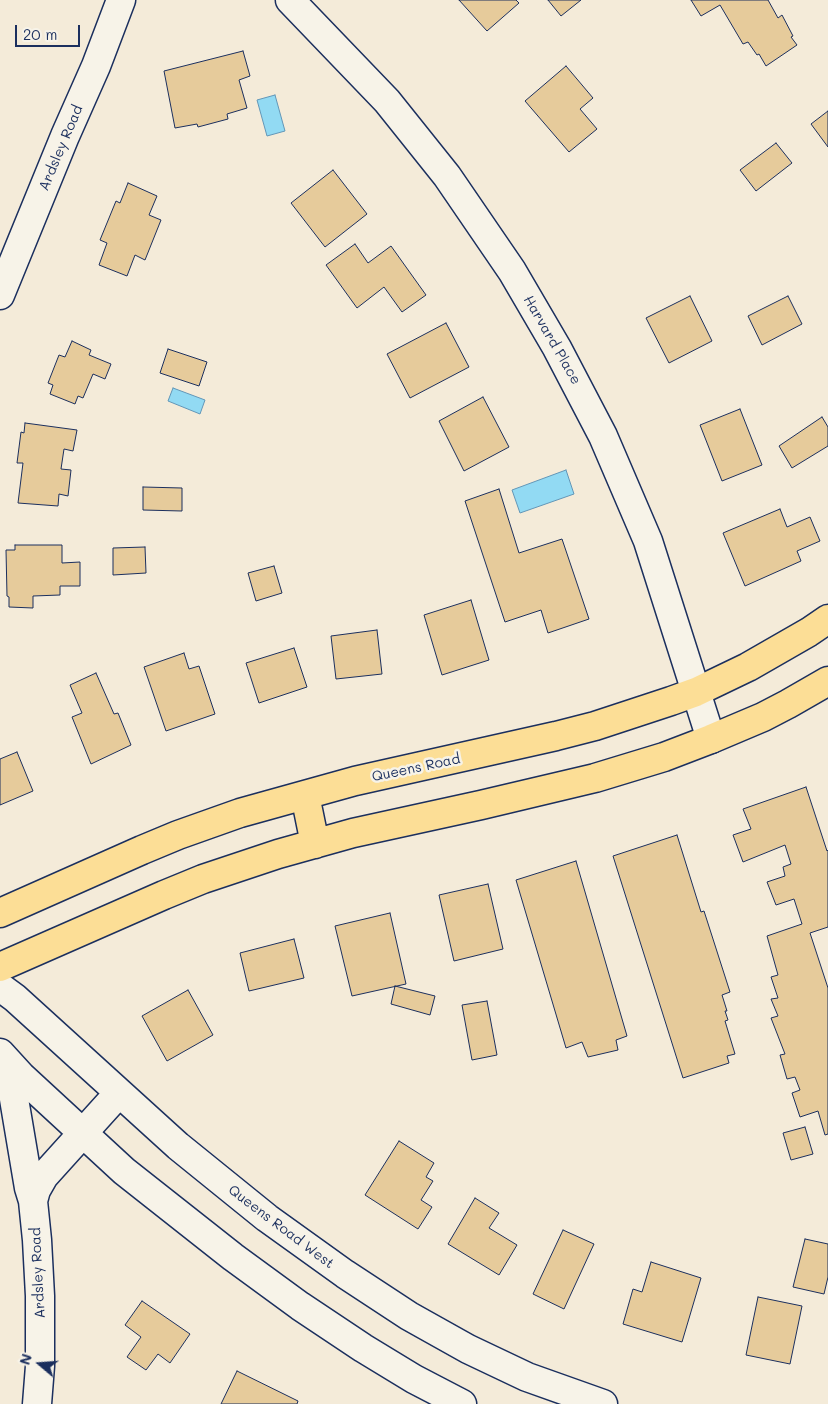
<!DOCTYPE html>
<html>
<head>
<meta charset="utf-8">
<style>
  body { margin:0 }
  #map { position:relative; width:828px; height:1404px; overflow:hidden; background:#f4ebd9; font-family:Mali,sans-serif }
  canvas { display:block }
  .north { position:absolute; left:15px; top:1339px; width:50px; height:50px; -webkit-text-stroke:4px #f7f3e8; paint-order:stroke; rotate:288deg; font-size:14px; font-weight:700; line-height:20px; text-align:center; color:#1b2f5e }
  .north::after { content:''; display:block; margin:auto; width:18px; height:22px; background:#1b2f5e; clip-path:polygon(50% 0,100% 100%,50% 72%,0 100%) }
  .scale { position:absolute; left:15px; top:25px; width:65px; height:22px; box-sizing:border-box; border:2px solid #1b2f5e; border-top:0; padding-left:6px; font-size:15px; line-height:18px; white-space:nowrap; color:#1b2f5e; -webkit-text-stroke:4px #f7f3e8; paint-order:stroke }
</style>
</head>
<body>
<div id="map">
<canvas width="828" height="1404"></canvas>
<div class="north">N</div>
<div class="scale">20 m</div>
</div>
<script>
const context = document.querySelector('canvas').getContext('2d');
context.lineJoin = 'round';
function fill(path, color) { context.fillStyle = color; context.fill(path, 'evenodd'); }
const toPath = rows => new Path2D(rows.map(r => 'M' + r).join(''));
function stroke(path, color, width, dash) { context.strokeStyle = color; context.lineWidth = width; context.lineCap = dash ? 'butt' : 'round'; context.setLineDash(dash || []); context.stroke(path); }
function write(font, color, halo, rows, align = 'center') {
  context.font = font + ' Mali,sans-serif'; context.lineWidth = 5; context.setLineDash([]); context.textBaseline = 'middle'; context.strokeStyle = halo; context.fillStyle = color; for (const [text, x, y, turn = 0] of rows) {
    context.save(); context.translate(x, y); context.rotate((+turn || 0) * Math.PI / 180); context.textAlign = isNaN(turn) ? turn : align; if (halo) context.strokeText(text, 0, 0); context.fillText(text, 0, 0); context.restore();
  }
}
const water = toPath([
  [275,95,285,131,267,136,257,100,275,95],
  [173,388,205,400,200,414,168,401,173,388],
  [566,470,574,494,520,513,512,490,566,470]
]);
const building = toPath([
  [459,0,516,0,519,3,487,31,459,0],
  [548,0,581,0,561,16,548,0],
  [691,0,768,0,778,18,782,15,793,36,791,37,797,45,766,66,759,54,757,55,748,42,743,44,720,5,701,16,691,0],
  [243,51,250,76,239,80,247,108,227,114,228,119,198,127,197,124,175,128,164,71,243,51],
  [566,66,593,98,580,109,597,129,569,152,525,101,566,66],
  [828,111,828,147,811,124,828,111],
  [776,143,792,163,756,191,740,170,776,143],
  [333,170,367,214,325,247,291,203,333,170],
  [128,183,157,196,149,215,161,220,145,260,135,255,127,276,99,265,107,243,100,240,116,201,120,203,128,183],
  [355,244,368,263,391,246,426,295,402,312,384,287,357,308,326,265,355,244],
  [690,296,712,341,669,363,646,318,690,296],
  [788,296,802,324,762,345,748,316,788,296],
  [446,323,469,367,410,398,387,354,446,323],
  [72,341,91,350,89,355,111,364,105,379,93,374,83,398,78,396,75,404,50,394,53,385,48,383,59,355,65,357,72,341],
  [168,349,207,362,199,386,160,373,168,349],
  [483,397,509,447,464,471,439,421,483,397],
  [740,409,762,465,722,481,700,425,740,409],
  [822,417,828,427,828,446,792,468,779,446,822,417],
  [25,423,77,430,73,451,64,449,61,469,71,470,68,496,59,494,58,506,18,503,23,463,17,463,21,432,24,433,25,423],
  [143,487,182,488,182,511,143,510,143,487],
  [499,489,519,553,562,539,589,619,548,633,541,610,505,622,465,501,499,489],
  [780,509,787,527,810,517,820,541,797,551,801,561,745,586,723,533,780,509],
  [15,545,62,545,62,563,80,562,80,586,60,586,60,595,33,596,33,608,9,607,9,597,7,596,6,550,15,550,15,545],
  [145,547,146,573,113,575,113,548,145,547],
  [274,566,282,593,256,601,248,573,274,566],
  [471,600,489,660,442,675,424,615,471,600],
  [377,630,382,674,336,679,331,636,377,630],
  [294,648,307,687,259,703,246,663,294,648],
  [184,653,189,669,199,666,215,714,166,731,144,667,184,653],
  [96,673,114,714,118,713,131,745,91,764,72,717,82,713,70,685,96,673],
  [17,752,33,791,0,805,0,759,17,752],
  [806,787,827,851,828,850,828,927,810,933,828,988,828,1134,825,1135,818,1111,800,1117,792,1093,800,1090,795,1077,787,1079,780,1055,785,1054,771,1018,778,1016,771,999,778,998,771,977,778,975,767,936,802,924,794,899,776,905,767,882,785,876,783,867,791,864,785,845,743,862,733,835,751,829,743,809,806,787],
  [677,835,701,912,704,911,730,992,722,995,727,1011,725,1011,728,1020,725,1021,735,1054,727,1056,729,1063,683,1078,613,856,677,835],
  [576,861,627,1036,616,1040,618,1050,588,1057,582,1042,566,1048,516,880,576,861],
  [488,884,503,949,454,961,439,895,488,884],
  [390,913,406,984,352,996,335,926,390,913],
  [294,939,304,978,249,991,240,953,294,939],
  [395,986,435,996,430,1015,391,1004,395,986],
  [188,990,213,1035,167,1061,142,1016,188,990],
  [487,1001,497,1055,472,1060,462,1005,487,1001],
  [805,1127,813,1154,791,1160,783,1133,805,1127],
  [399,1141,434,1163,426,1177,433,1181,421,1200,432,1207,418,1229,365,1195,399,1141],
  [475,1198,499,1213,489,1228,517,1245,499,1275,448,1244,475,1198],
  [563,1230,594,1244,564,1309,533,1294,563,1230],
  [805,1239,828,1244,828,1277,824,1294,793,1287,805,1239],
  [651,1262,701,1278,682,1342,623,1324,633,1289,642,1292,651,1262],
  [758,1297,802,1306,790,1364,746,1355,758,1297],
  [142,1301,190,1334,170,1363,158,1354,146,1370,127,1357,141,1337,125,1325,142,1301],
  [237,1371,298,1401,297,1404,221,1404,237,1371]
]);
const minor = toPath([
  [290,0,387,101,447,176,512,271,557,348,603,436,648,541,711,739],
  [0,295,65,136,96,66,121,0],
  [0,987,15,998,178,1146,267,1218,345,1274,409,1316,468,1349,527,1377,603,1404],
  [0,1053,21,1076,124,1171,233,1257,300,1306,363,1348,414,1379,462,1404],
  [4,1060,9,1071,11,1081,29,1188,33,1201,36,1190,44,1176,118,1094],
  [33,1201,37,1240,40,1296,40,1366,37,1404]
]);
const major = toPath([
  [305,795,315,844],
  [0,913,142,850,178,835,240,813,355,781,556,736,595,726,671,701,696,692,748,667,809,632,828,619],
  [0,967,164,895,203,879,278,854,353,833,481,805,595,778,664,757,711,739,763,717,788,704,828,681]
]);
const streetNames = [
  ["Ardsley Road",61,148,-67],
  ["Harvard Place",552,340,60],
  ["Queens Road",416,768,-12],
  ["Queens Road West",281,1227,37],
  ["Ardsley Road",38,1273,-93]
];
fill(water, '#92daf3');
stroke(water, '#6296b7', 1);
fill(building, '#e6cb9b');
stroke(building, '#1b2f5e', 1);
stroke(minor, '#1b2f5e', 31);
stroke(major, '#1b2f5e', 31);
stroke(minor, '#f7f3e8', 28);
stroke(major, '#fcde96', 28);
write('14px', '#1b2f5e', '#f7f3e8', streetNames);
</script>
</body>
</html>
